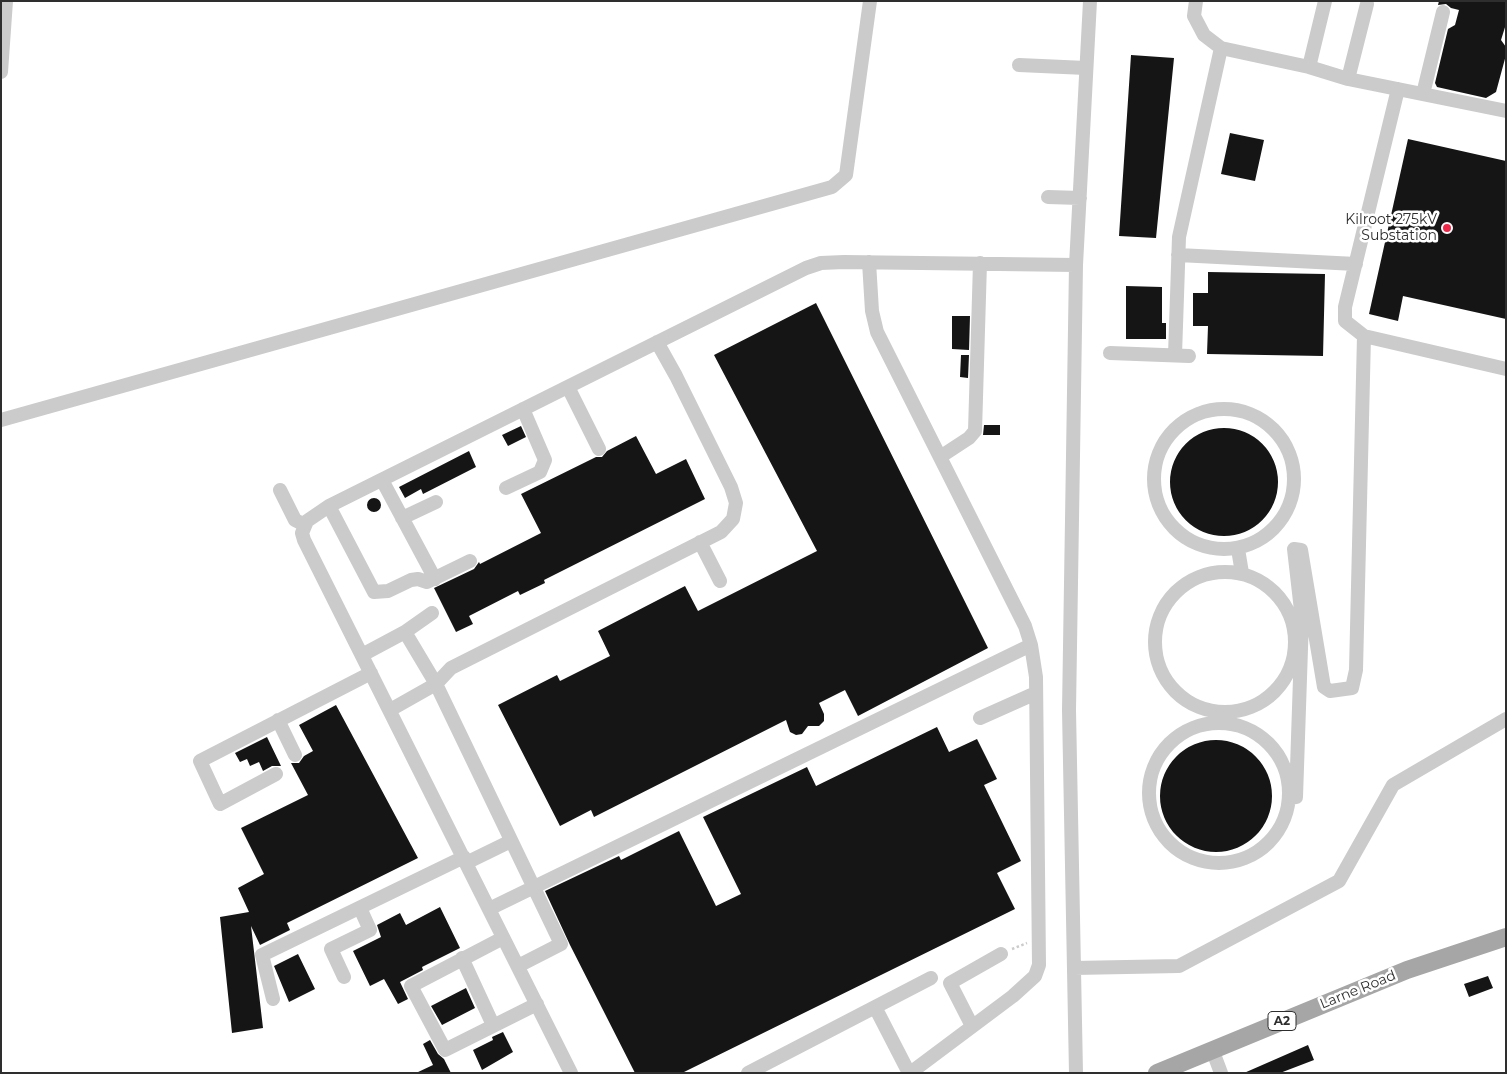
<!DOCTYPE html>
<html>
<head>
<meta charset="utf-8">
<style>
  body { margin:0 }
  #map { position:relative; width:1507px; height:1074px; overflow:hidden; background:#fff; font-family:Montserrat,sans-serif }
  canvas { display:block }
  .frame { position:absolute; inset:0; border:2px solid #2e2e2e; pointer-events:none }
</style>
</head>
<body>
<div id="map">
<canvas width="1507" height="1074"></canvas>
<div class="frame"></div>
</div>
<script>
const context = document.querySelector('canvas').getContext('2d');
context.lineJoin = 'round';
function fill(path, color) { context.fillStyle = color; context.fill(path, 'evenodd'); }
const toPath = rows => new Path2D(rows.map(r => 'M' + r).join(''));
function stroke(path, color, width, dash) { context.strokeStyle = color; context.lineWidth = width; context.lineCap = dash ? 'butt' : 'round'; context.setLineDash(dash || []); context.stroke(path); }
function write(font, color, halo, rows, align = 'center') {
  context.font = font + ' Montserrat,sans-serif'; context.lineWidth = 5; context.setLineDash([]); context.textBaseline = 'middle'; context.strokeStyle = halo; context.fillStyle = color; for (const [text, x, y, turn = 0] of rows) {
    context.save(); context.translate(x, y); context.rotate((+turn || 0) * Math.PI / 180); context.textAlign = isNaN(turn) ? turn : align; if (halo) context.strokeText(text, 0, 0); context.fillText(text, 0, 0); context.restore();
  }
}
const building = toPath([
  [1439,1,1506,1,1506,24,1501,40,1506,47,1506,55,1496,92,1486,98,1437,87,1435,83,1448,29,1455,25,1459,10,1451,8,1446,4,1438,5],
  [1131,55,1174,58,1156,238,1119,236],
  [1230,133,1264,140,1255,181,1221,174],
  [1408,139,1506,161,1506,319,1403,296,1398,321,1369,314],
  [1208,272,1325,274,1323,356,1207,354,1208,326,1193,326,1193,293,1208,293],
  [1126,286,1162,287,1162,323,1166,323,1166,339,1126,339],
  [816,303,988,648,858,716,845,690,819,703,824,714,824,721,819,726,808,726,802,734,796,735,790,732,786,720,594,817,591,810,560,826,498,705,557,675,560,681,610,656,598,631,685,586,698,611,817,551,714,355],
  [952,316,970,316,969,350,952,349],
  [961,355,969,355,968,378,960,377],
  [984,425,1000,425,1000,435,983,435],
  [521,426,526,437,508,446,502,435],
  '1170 482a54 54 0 1 1 108 0a54 54 0 1 1-108 0Z',
  [636,436,656,474,686,459,705,499,544,580,545,583,520,595,518,591,469,616,473,624,456,632,434,588,474,569,479,562,480,564,541,533,521,494,596,457,602,457,607,451],
  [469,451,476,467,423,494,421,489,405,498,399,487],
  '367 505a7 7 0 1 1 14 0a7 7 0 1 1-14 0Z',
  [336,705,418,858,287,923,290,930,260,945,251,926,263,1028,232,1033,220,917,249,912,238,888,264,874,241,828,308,795,291,763,299,763,304,756,313,751,299,725],
  [937,727,949,752,977,739,997,779,984,785,1021,861,997,873,1015,909,682,1073,635,1073,570,945,545,891,619,856,621,860,679,831,716,906,741,894,703,817,807,767,816,786],
  [267,737,281,766,272,766,263,771,259,762,250,766,247,759,240,762,235,753],
  '1160 796a56 56 0 1 1 112 0a56 56 0 1 1-112 0Z',
  [440,907,460,948,422,967,423,970,400,982,408,999,398,1004,384,979,370,986,353,951,381,937,377,925,400,913,406,925],
  [298,954,315,989,289,1002,274,966],
  [1488,976,1493,988,1469,997,1464,984],
  [466,988,475,1008,442,1025,431,1006],
  [503,1032,513,1052,482,1070,473,1050,493,1040,492,1037],
  [430,1040,438,1054,444,1059,451,1073,416,1073,433,1065,423,1044],
  [1308,1045,1314,1060,1280,1073,1244,1073]
]);
const path = toPath([
  [1012,949,1027,943]
]);
const minor = toPath([
  [1196,1,1194,16,1204,35,1221,48,1309,67,1348,79,1506,111],
  [1019,65,1086,68],
  [1309,67,1325,1],
  [1,72,6,1],
  [1348,79,1367,4],
  [1398,89,1345,307,1345,321,1364,336,1506,369],
  [1423,94,1443,12],
  [1048,197,1080,198],
  [1178,255,1356,264],
  [869,262,872,311,877,332,1025,626,1031,645,1036,677,1039,965,1035,976,1013,996,910,1073],
  [1110,353,1189,356],
  [1175,355,1179,237,1221,48],
  [568,387,599,449],
  '1154 479a70 70 0 1 1 140 0a70 70 0 1 1-140 0Z',
  [1,420,832,187,846,175,870,1],
  [940,457,969,438,975,431,980,263],
  [382,480,435,579],
  [506,488,540,472,545,460,523,409],
  [280,490,295,520,305,525],
  [329,506,374,592,388,591,411,580,418,579,427,582,470,561],
  [402,518,436,502],
  [700,542,720,581],
  [1238,549,1242,573],
  '1155 642a70 70 0 1 1 140 0a70 70 0 1 1-140 0Z',
  [405,632,436,684,561,944,518,966],
  [362,655,405,632,432,613],
  [390,710,436,684,451,668,721,532,733,519,736,503,731,487,676,376,657,342],
  [980,718,1036,693],
  [278,720,295,755],
  '1149 793a70 70 0 1 1 140 0a70 70 0 1 1-140 0Z',
  [276,774,220,804,200,761,371,673],
  [1289,798,1296,797,1302,619,1294,549,1301,550,1324,687,1330,691,1352,688,1356,670,1364,336],
  [466,863,511,841],
  [489,909,1031,645],
  [503,938,411,986,445,1050,537,1004],
  [462,958,493,1025],
  [1074,968,1179,966,1339,881,1393,785,1506,719],
  [344,977,331,949,370,930,360,908],
  [273,999,262,955,464,857],
  [875,1007,909,1073],
  [972,1026,950,983,1001,954],
  [1212,1049,1221,1073],
  [571,1073,304,540,302,533,307,521,329,506,806,268,821,263,844,262,1076,265],
  [748,1073,931,978],
  [1076,1073,1069,710,1076,265,1090,1]
]);
const major = toPath([
  [1157,1073,1407,970,1506,937]
]);
const markers = [
  [1447,228,5,"#ee2749"]
];
const shields = [
  [1282,1021,28]
];
const shieldNames = [
  ["A2",1282,1021]
];
const poiNames = [
  ["Kilroot 275kV",1437,220],
  ["Substation",1437,236]
];
const streetNames = [
  ["Larne Road",1358,990,-22]
];
fill(building, '#151515');
stroke(path, '#cbcbcb', 2.5, [2.5, 2.5]);
stroke(minor, '#cbcbcb', 14);
stroke(major, '#a6a6a6', 18);
for (const [x, y, r, color] of markers) { const dot = new Path2D(); dot.arc(x, y, r, 0, 2 * Math.PI); context.fillStyle = color; context.fill(dot); stroke(dot, '#fff', 2); }
for (const [x, y, w] of shields) { const box = new Path2D(); box.roundRect(x - w / 2, y - 9.5, w, 19, 4); context.fillStyle = '#fff'; context.fill(box); stroke(box, '#2e2e2e', 1); }
write('bold 12px', '#2e2e2e', null, shieldNames);
write('14px', '#2e2e2e', '#fff', poiNames, 'right');
write('14px', '#2e2e2e', '#fff', streetNames);
</script>
</body>
</html>
